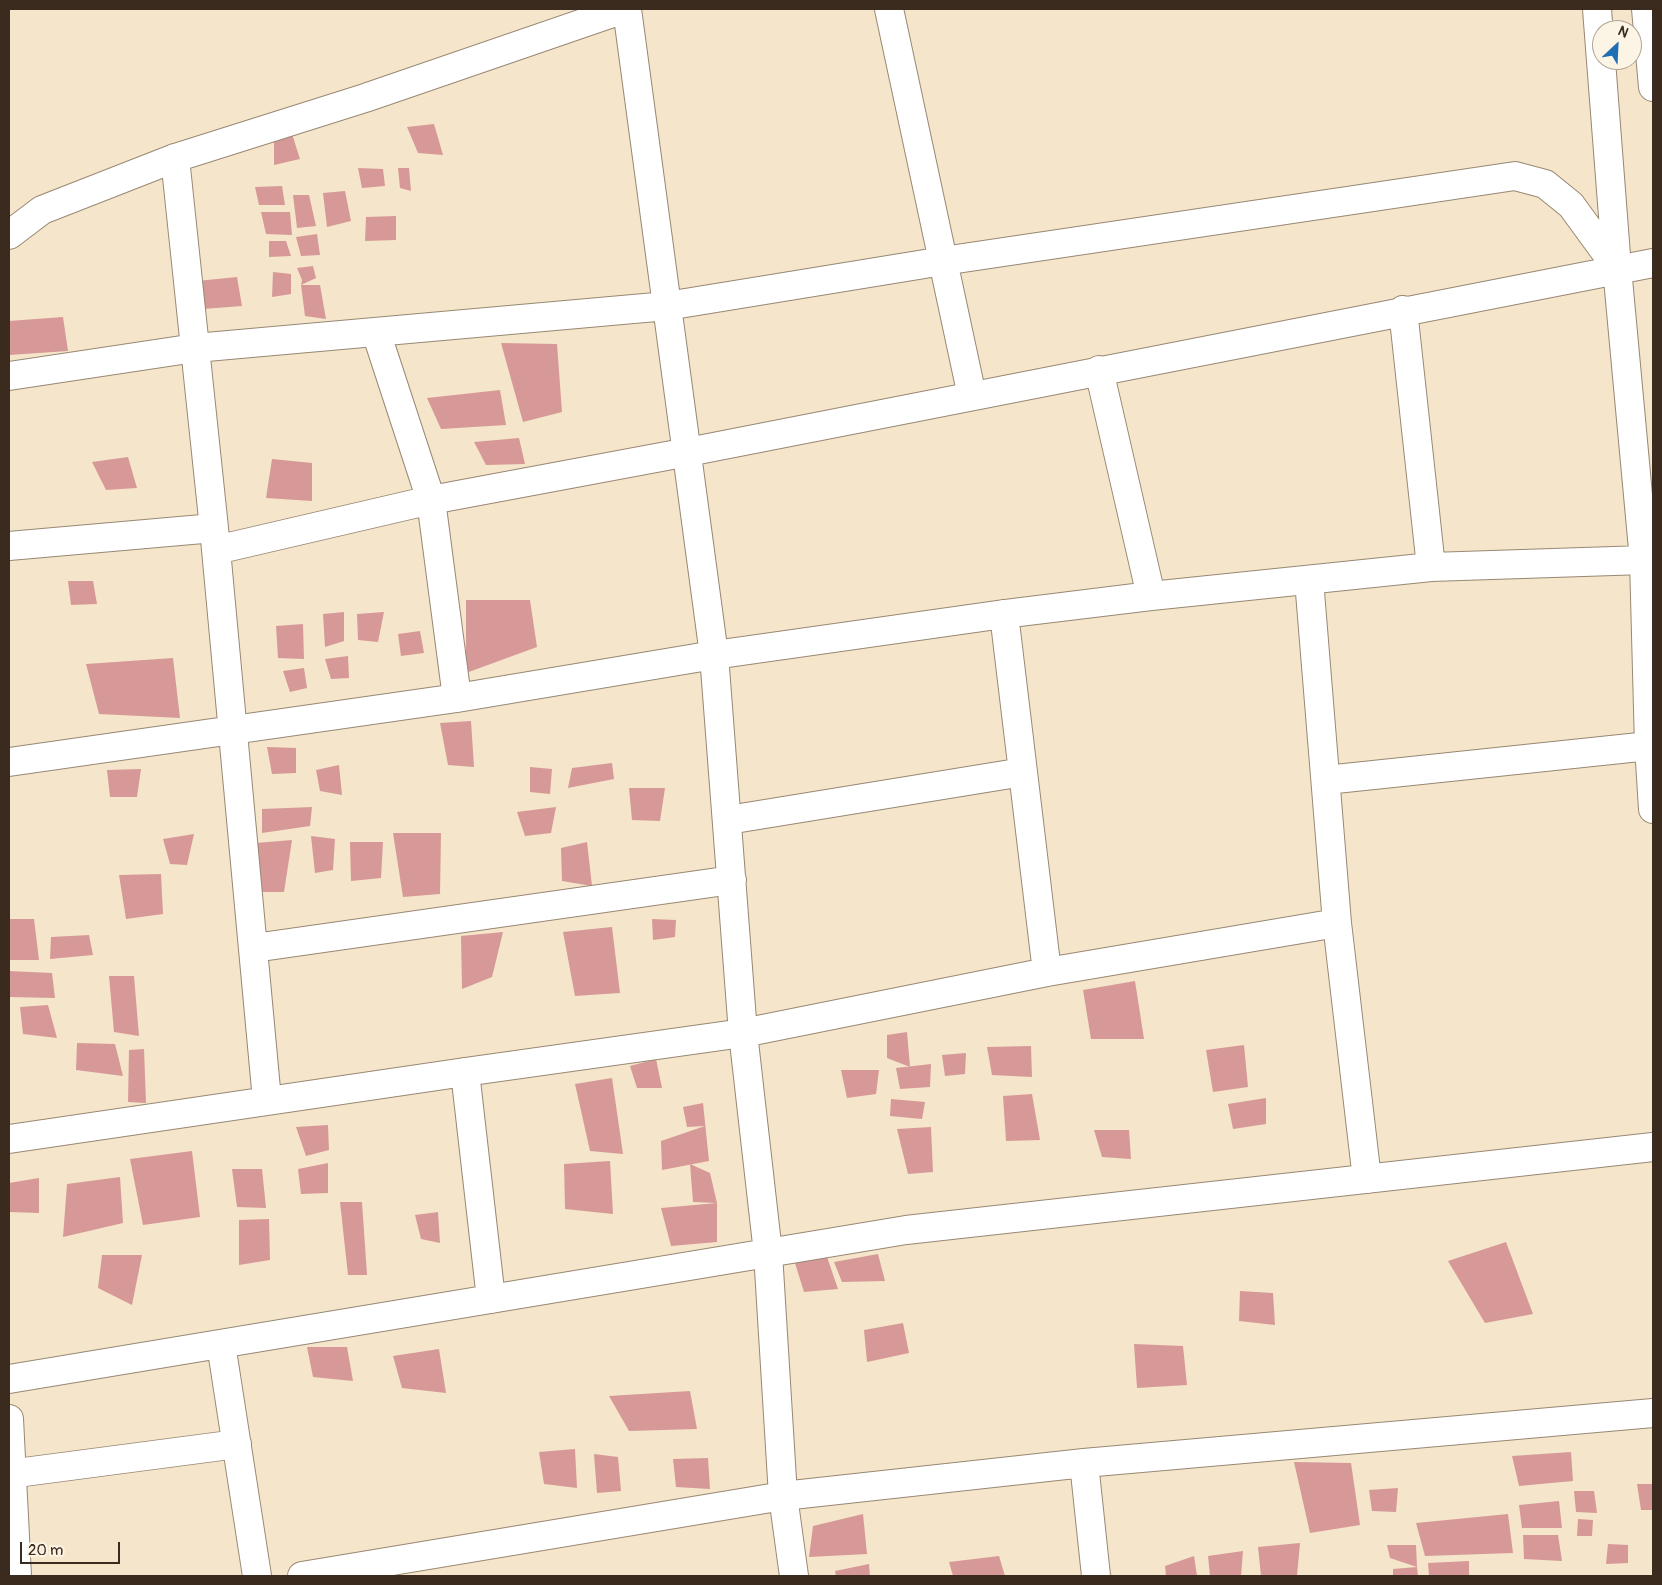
<!DOCTYPE html>
<html>
<head>
<meta charset="utf-8">
<style>
  body { margin:0 }
  #map { position:relative; width:1662px; height:1585px; overflow:hidden; background:#f5e5ca; font-family:Pangolin,sans-serif }
  canvas { display:block }
  .frame { position:absolute; inset:0; border:10px solid #3b2a1e; pointer-events:none }
  .north { position:absolute; left:1592px; top:20px; width:50px; height:50px; box-sizing:border-box; background:#fcf5e5; border:1px solid #afa495; border-radius:50%; rotate:25deg; font-size:14px; font-weight:700; line-height:20px; text-align:center; color:#3b2a1e }
  .north::after { content:''; display:block; margin:auto; width:18px; height:22px; background:#1f6fb2; clip-path:polygon(50% 0,100% 100%,50% 72%,0 100%) }
  .scale { position:absolute; left:20px; top:1542px; width:100px; height:22px; box-sizing:border-box; border:2px solid #3b2a1e; border-top:0; padding-left:6px; font-size:15px; line-height:18px; white-space:nowrap; color:#3b2a1e; -webkit-text-stroke:4px #fcf5e5; paint-order:stroke }
</style>
</head>
<body>
<div id="map">
<canvas width="1662" height="1585"></canvas>
<div class="frame"></div>
<div class="north">N</div>
<div class="scale">20 m</div>
</div>
<script>
const context = document.querySelector('canvas').getContext('2d');
context.lineJoin = 'round';
function fill(path, color) { context.fillStyle = color; context.fill(path, 'evenodd'); }
const toPath = rows => new Path2D(rows.map(r => 'M' + r).join(''));
function stroke(path, color, width, dash) { context.strokeStyle = color; context.lineWidth = width; context.lineCap = dash ? 'butt' : 'round'; context.setLineDash(dash || []); context.stroke(path); }
const building = toPath([
  [434,124,443,155,418,153,407,127],
  [292,134,300,159,274,165,274,138],
  [358,168,383,169,385,186,362,188],
  [398,168,409,168,411,191,400,188],
  [282,186,285,205,259,205,255,187],
  [345,191,351,221,327,227,323,193],
  [293,195,309,195,316,226,297,228],
  [261,212,290,212,292,235,266,234],
  [396,216,396,240,365,241,366,217],
  [317,234,320,255,301,256,296,237],
  [269,241,286,241,291,256,269,257],
  [313,266,316,278,301,285,302,280,297,268],
  [273,272,291,274,291,294,272,297],
  [237,277,242,306,203,309,197,281],
  [301,285,320,285,326,319,305,316],
  [63,317,68,351,9,355,9,321],
  [501,343,557,344,562,412,523,422],
  [500,390,506,425,441,429,427,398],
  [519,438,525,464,486,465,474,442],
  [128,457,137,488,106,490,92,462],
  [272,459,312,463,312,501,266,498],
  [68,581,93,581,97,604,71,605],
  [466,600,530,600,537,647,466,673],
  [344,612,344,641,325,647,323,614],
  [384,612,378,642,358,640,357,614],
  [303,624,304,659,278,658,276,626],
  [420,631,424,653,401,656,398,634],
  [348,656,349,678,331,679,325,659],
  [173,658,180,718,99,714,86,664],
  [304,668,307,688,290,692,283,671],
  [471,721,474,767,448,765,440,723],
  [267,747,296,748,296,773,272,774],
  [612,763,614,779,568,788,572,768],
  [339,765,342,795,320,791,316,770],
  [530,767,552,769,550,794,530,792],
  [141,769,137,797,110,797,107,770],
  [629,788,665,788,660,821,632,820],
  [312,807,310,826,262,833,262,809],
  [556,807,551,833,525,836,517,812],
  [393,833,441,833,440,894,403,897],
  [194,834,187,865,170,864,163,839],
  [311,836,335,839,333,870,315,873],
  [292,840,284,892,259,892,256,843],
  [350,842,383,842,381,878,351,881],
  [587,842,592,886,562,881,561,848],
  [161,874,163,914,126,919,119,875],
  [9,919,34,919,39,960,9,960],
  [652,919,676,920,675,937,653,940],
  [612,927,620,993,575,996,563,932],
  [503,932,492,977,462,989,461,936],
  [89,935,93,955,50,959,51,937],
  [9,971,52,973,55,998,9,997],
  [109,976,134,976,139,1036,114,1032],
  [1135,981,1144,1039,1091,1039,1083,990],
  [48,1005,57,1038,23,1034,20,1007],
  [907,1032,910,1067,887,1058,887,1035],
  [77,1043,115,1044,123,1076,76,1070],
  [1244,1045,1248,1087,1213,1092,1206,1050],
  [1031,1046,1032,1077,992,1075,987,1047],
  [144,1049,146,1103,128,1102,129,1050],
  [966,1053,965,1074,945,1076,942,1055],
  [656,1059,662,1088,637,1088,630,1066],
  [931,1064,930,1087,900,1089,896,1068],
  [841,1070,879,1070,876,1094,847,1098],
  [612,1078,623,1154,590,1151,575,1084],
  [1032,1094,1040,1140,1006,1141,1003,1096],
  [1266,1098,1266,1124,1233,1129,1228,1104],
  [891,1099,925,1102,922,1119,890,1116],
  [703,1103,709,1161,662,1170,661,1141,705,1126,687,1127,683,1107],
  [328,1125,329,1150,306,1156,296,1127],
  [931,1127,933,1172,908,1174,897,1129],
  [1094,1130,1129,1130,1131,1159,1102,1157],
  [192,1151,200,1217,143,1225,130,1159],
  [610,1161,613,1214,565,1209,564,1164],
  [328,1163,328,1193,301,1194,298,1169],
  [690,1164,710,1173,717,1203,693,1202],
  [232,1169,262,1169,266,1208,237,1207],
  [120,1177,123,1223,63,1237,67,1184],
  [39,1178,39,1213,9,1212,9,1183],
  [340,1202,362,1202,367,1275,348,1275],
  [717,1203,717,1242,671,1246,661,1208],
  [438,1212,440,1243,421,1239,415,1215],
  [269,1219,270,1260,239,1265,239,1220],
  [1506,1242,1533,1314,1485,1323,1448,1261],
  [826,1254,838,1289,804,1292,794,1260],
  [878,1254,885,1281,842,1282,834,1262],
  [102,1255,142,1255,132,1305,98,1288],
  [1240,1291,1273,1293,1275,1325,1239,1321],
  [903,1323,909,1353,867,1362,864,1330],
  [1134,1344,1183,1346,1187,1385,1137,1388],
  [307,1347,347,1347,353,1381,313,1377],
  [439,1349,446,1393,402,1388,393,1356],
  [690,1391,697,1429,629,1431,609,1396],
  [575,1449,577,1488,544,1484,539,1452],
  [1571,1452,1573,1481,1519,1486,1512,1456],
  [594,1454,618,1457,621,1491,597,1493],
  [708,1458,710,1489,676,1487,673,1459],
  [1294,1462,1351,1463,1360,1525,1310,1533],
  [1637,1484,1653,1484,1653,1510,1641,1510],
  [1398,1488,1396,1512,1372,1511,1369,1490],
  [1574,1491,1594,1491,1597,1513,1576,1512],
  [1559,1501,1562,1528,1522,1528,1519,1505],
  [863,1514,867,1554,809,1557,813,1526],
  [1508,1514,1513,1553,1425,1556,1416,1523],
  [1578,1519,1593,1520,1592,1536,1577,1536],
  [1523,1535,1558,1535,1562,1561,1524,1559],
  [1300,1543,1297,1576,1261,1576,1258,1547],
  [1608,1544,1628,1545,1628,1563,1606,1564],
  [1387,1545,1416,1545,1417,1567,1390,1558],
  [1243,1551,1241,1576,1210,1576,1208,1556],
  [999,1556,1005,1576,953,1576,949,1562],
  [1194,1556,1197,1576,1166,1576,1165,1566],
  [1469,1561,1469,1576,1429,1576,1428,1563],
  [869,1564,870,1576,836,1576,835,1571],
  [1417,1567,1418,1576,1393,1576,1393,1569]
]);
const minor = toPath([
  [627,9,714,655,743,1033,768,1253,783,1496,794,1576],
  [889,9,972,396],
  [1597,9,1617,268,1644,560,1649,746,1653,809],
  [1646,9,1653,87],
  [175,158,214,528,267,1100],
  [9,235,42,210,175,158,365,98,624,9],
  [1403,310,1431,567],
  [376,332,431,500,457,698],
  [1099,370,1151,596],
  [9,376,195,348,667,306,943,261,1515,176,1545,184,1571,205,1617,268],
  [9,546,214,528],
  [216,550,431,500,688,452,1653,263],
  [1309,580,1337,923,1367,1179],
  [1004,614,1047,972],
  [9,762,457,698,714,655,1004,614,1151,596,1431,567,1644,560],
  [1326,780,1649,746],
  [728,820,1023,772],
  [254,948,732,880],
  [465,1072,491,1299],
  [9,1139,465,1072,743,1033,1047,972,1337,923],
  [221,1344,257,1576],
  [9,1379,906,1230,1653,1147],
  [9,1419,17,1576],
  [1084,1463,1096,1576],
  [9,1474,237,1444],
  [302,1576,783,1496,1084,1463,1653,1413]
]);
fill(building, '#d79998');
stroke(minor, '#988874', 30);
stroke(minor, '#fff', 28);
</script>
</body>
</html>
